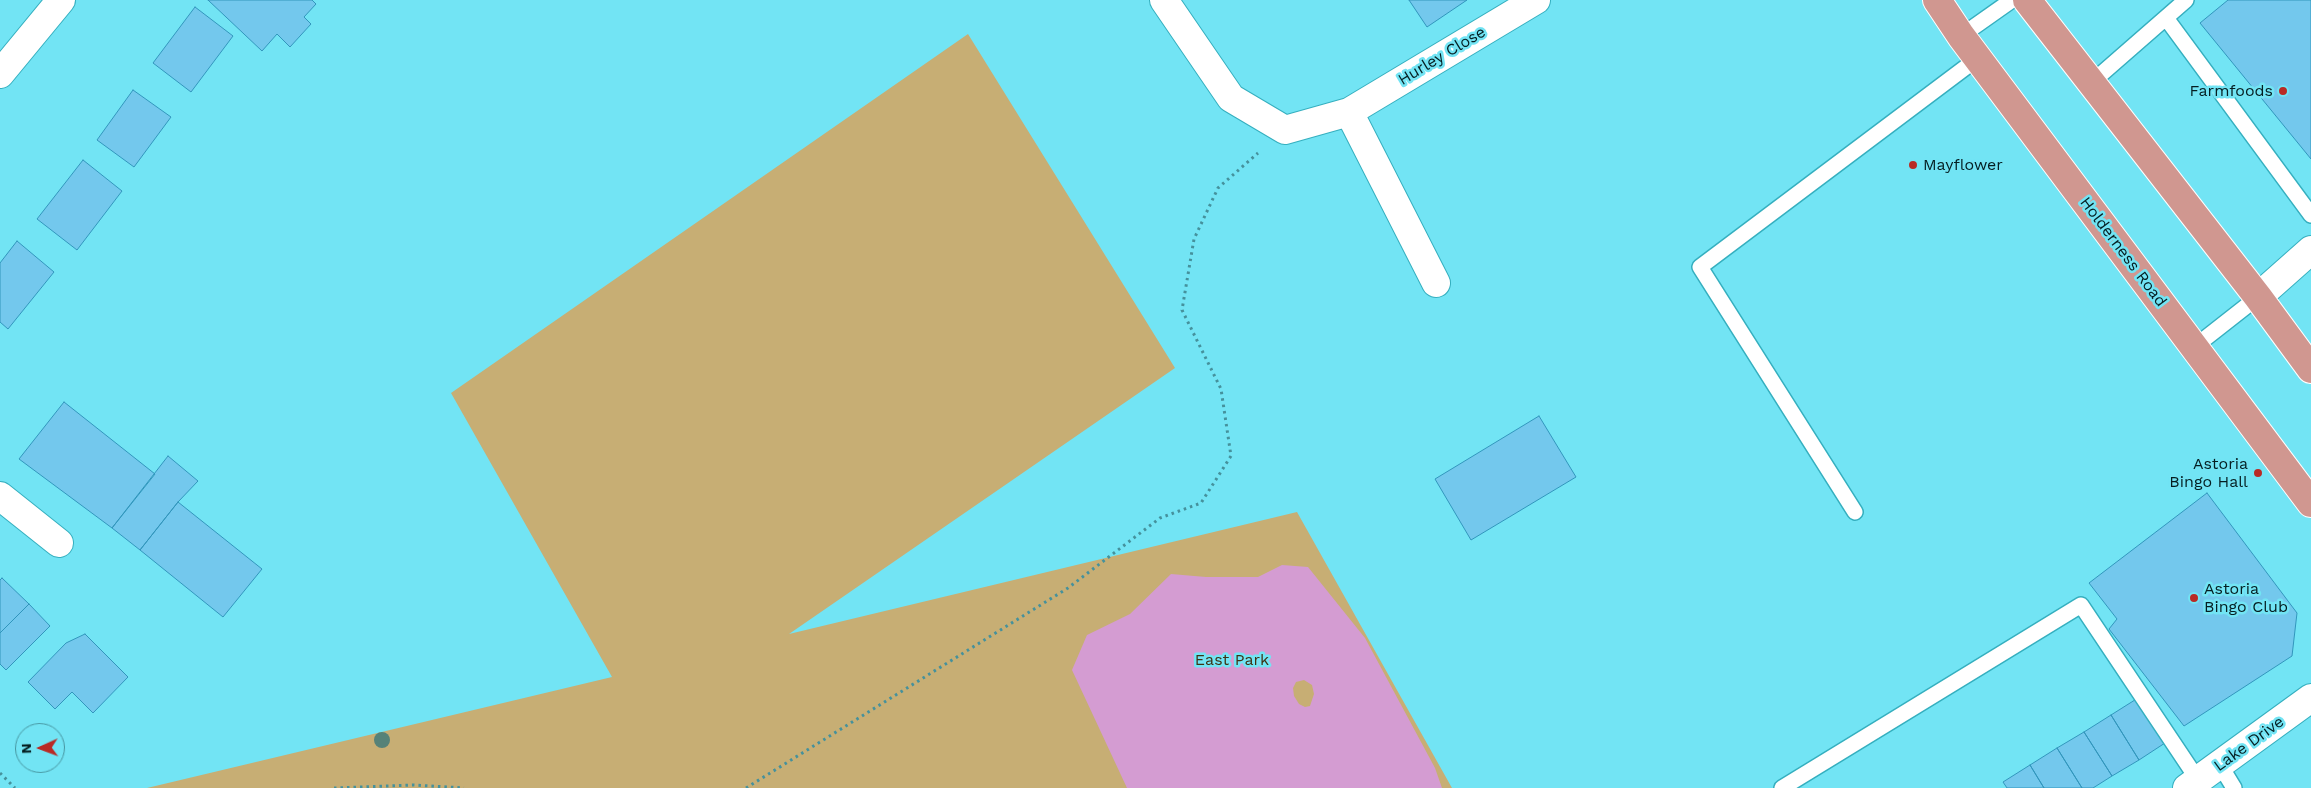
<!DOCTYPE html>
<html>
<head>
<meta charset="utf-8">
<style>
  body { margin:0 }
  #map { position:relative; width:2311px; height:788px; overflow:hidden; background:#72e4f4; font-family:"Work Sans",sans-serif }
  canvas { display:block }
  .north { position:absolute; left:15px; top:723px; width:50px; height:50px; box-sizing:border-box; background:#72e4f4; border:1px solid #4695a0; border-radius:50%; rotate:268deg; font-size:14px; font-weight:700; line-height:20px; text-align:center; color:#051e21 }
  .north::after { content:''; display:block; margin:auto; width:18px; height:22px; background:#b92a25; clip-path:polygon(50% 0,100% 100%,50% 72%,0 100%) }
</style>
</head>
<body>
<div id="map">
<canvas width="2311" height="788"></canvas>
<div class="north">N</div>
</div>
<script>
const context = document.querySelector('canvas').getContext('2d');
context.lineJoin = 'round';
function fill(path, color) { context.fillStyle = color; context.fill(path, 'evenodd'); }
const toPath = rows => new Path2D(rows.map(r => 'M' + r).join(''));
function stroke(path, color, width, dash) { context.strokeStyle = color; context.lineWidth = width; context.lineCap = dash ? 'butt' : 'round'; context.setLineDash(dash || []); context.stroke(path); }
function write(font, color, halo, rows, align = 'center') {
  context.font = font + ' "Work Sans",sans-serif'; context.lineWidth = 5; context.setLineDash([]); context.textBaseline = 'middle'; context.strokeStyle = halo; context.fillStyle = color; for (const [text, x, y, turn = 0] of rows) {
    context.save(); context.translate(x, y); context.rotate((+turn || 0) * Math.PI / 180); context.textAlign = isNaN(turn) ? turn : align; if (halo) context.strokeText(text, 0, 0); context.fillText(text, 0, 0); context.restore();
  }
}
const green = toPath([
  [968,34,1175,368,789,634,1297,512,1452,788,147,788,612,677,451,393]
]);
const water = toPath([
  [1282,565,1308,567,1365,638,1435,768,1442,788,1127,788,1072,670,1087,635,1130,614,1171,574,1206,577,1258,577],
  [1304,680,1312,685,1314,694,1310,706,1305,707,1299,704,1294,696,1293,688,1296,682]
]);
const building = toPath([
  [208,0,312,0,316,4,304,17,311,24,290,47,277,34,262,51,208,0],
  [1409,0,1467,0,1427,27,1409,0],
  [2228,0,2311,0,2311,159,2200,23,2228,0],
  [195,7,233,36,191,92,153,63,195,7],
  [133,90,171,117,134,167,97,140,133,90],
  [83,160,122,191,77,250,37,219,83,160],
  [17,241,54,272,8,329,0,322,0,263,17,241],
  [64,402,155,474,112,528,19,459,64,402],
  [1539,416,1576,477,1471,540,1435,479,1539,416],
  [168,456,198,481,178,502,140,550,112,528,168,456],
  [2207,493,2297,613,2292,656,2184,726,2109,629,2117,619,2089,583,2207,493],
  [178,502,262,569,223,617,140,550,178,502],
  [2,578,29,604,0,633,0,580,2,578],
  [29,604,50,626,6,670,0,664,0,633,29,604],
  [85,634,128,677,93,713,72,692,55,709,28,682,66,643,85,634],
  [2138,698,2165,743,2139,760,2111,715,2138,698],
  [2111,715,2139,760,2112,776,2084,732,2111,715],
  [2084,732,2112,776,2093,788,2082,788,2057,748,2084,732],
  [2057,748,2082,788,2044,788,2030,765,2057,748],
  [2030,765,2044,788,2007,788,2003,782,2030,765]
]);
const path = toPath([
  [0,773,15,788],
  [334,788,414,785,464,788],
  [746,788,1068,588,1160,518,1201,503,1231,456,1221,389,1182,310,1194,239,1218,188,1258,153]
]);
const service = toPath([
  [2166,18,2311,215],
  [1961,36,2012,0],
  [2091,83,2186,0],
  [2193,348,2258,297],
  [1855,512,1700,267,1978,58],
  [2220,765,2234,788],
  [1782,788,2081,605,2198,780]
]);
const minor = toPath([
  [1164,0,1231,98,1285,130,1349,112,1536,0],
  [1349,112,1436,283],
  [2258,297,2311,250],
  [0,496,59,543],
  [2187,788,2311,698]
]);
const tertiary = toPath([
  [0,74,61,0]
]);
const trunk = toPath([
  [1937,0,1961,36,2311,503],
  [2027,0,2258,297,2311,369]
]);
const trees = [
  [382,740]
];
const markers = [
  [2283,91,5,"#b92a25"],
  [1913,165,5,"#b92a25"],
  [2258,473,5,"#b92a25"],
  [2194,598,5,"#b92a25"]
];
const streetNames = [
  ["Hurley Close",1442,56,-31],
  ["Holderness Road",2123,252,53],
  ["Lake Drive",2249,744,-36]
];
const poiNames = [
  ["Farmfoods",2273,91],
  ["Mayflower",1923,165,"left"],
  ["Astoria",2248,464],
  ["Bingo Hall",2248,482],
  ["Astoria",2204,589,"left"],
  ["Bingo Club",2204,607,"left"]
];
const parkNames = [
  ["East Park",1232,660]
];
fill(green, '#c7ae74');
fill(water, '#d49cd2');
fill(building, '#73c8ed');
stroke(building, '#3296bc', 1);
stroke(service, '#35afbf', 18);
stroke(minor, '#35afbf', 30);
stroke(tertiary, '#35afbf', 30);
stroke(trunk, '#fff', 30);
stroke(path, '#45919c', 3, [2.5, 4]);
stroke(service, '#fff', 15);
stroke(minor, '#fff', 28);
stroke(tertiary, '#fff', 28);
stroke(trunk, '#d09790', 28);
context.fillStyle = '#568278';
for (const [x, y] of trees) { context.beginPath(); context.arc(x, y, 8, 0, 2 * Math.PI); context.fill(); }
for (const [x, y, r, color] of markers) { const dot = new Path2D(); dot.arc(x, y, r, 0, 2 * Math.PI); context.fillStyle = color; context.fill(dot); stroke(dot, '#72e4f4', 2); }
write('16px', '#051e21', '#72e4f4', streetNames);
write('16px', '#051e21', '#72e4f4', poiNames, 'right');
write('16px', '#3f3212', '#72e4f4', parkNames);
</script>
</body>
</html>
